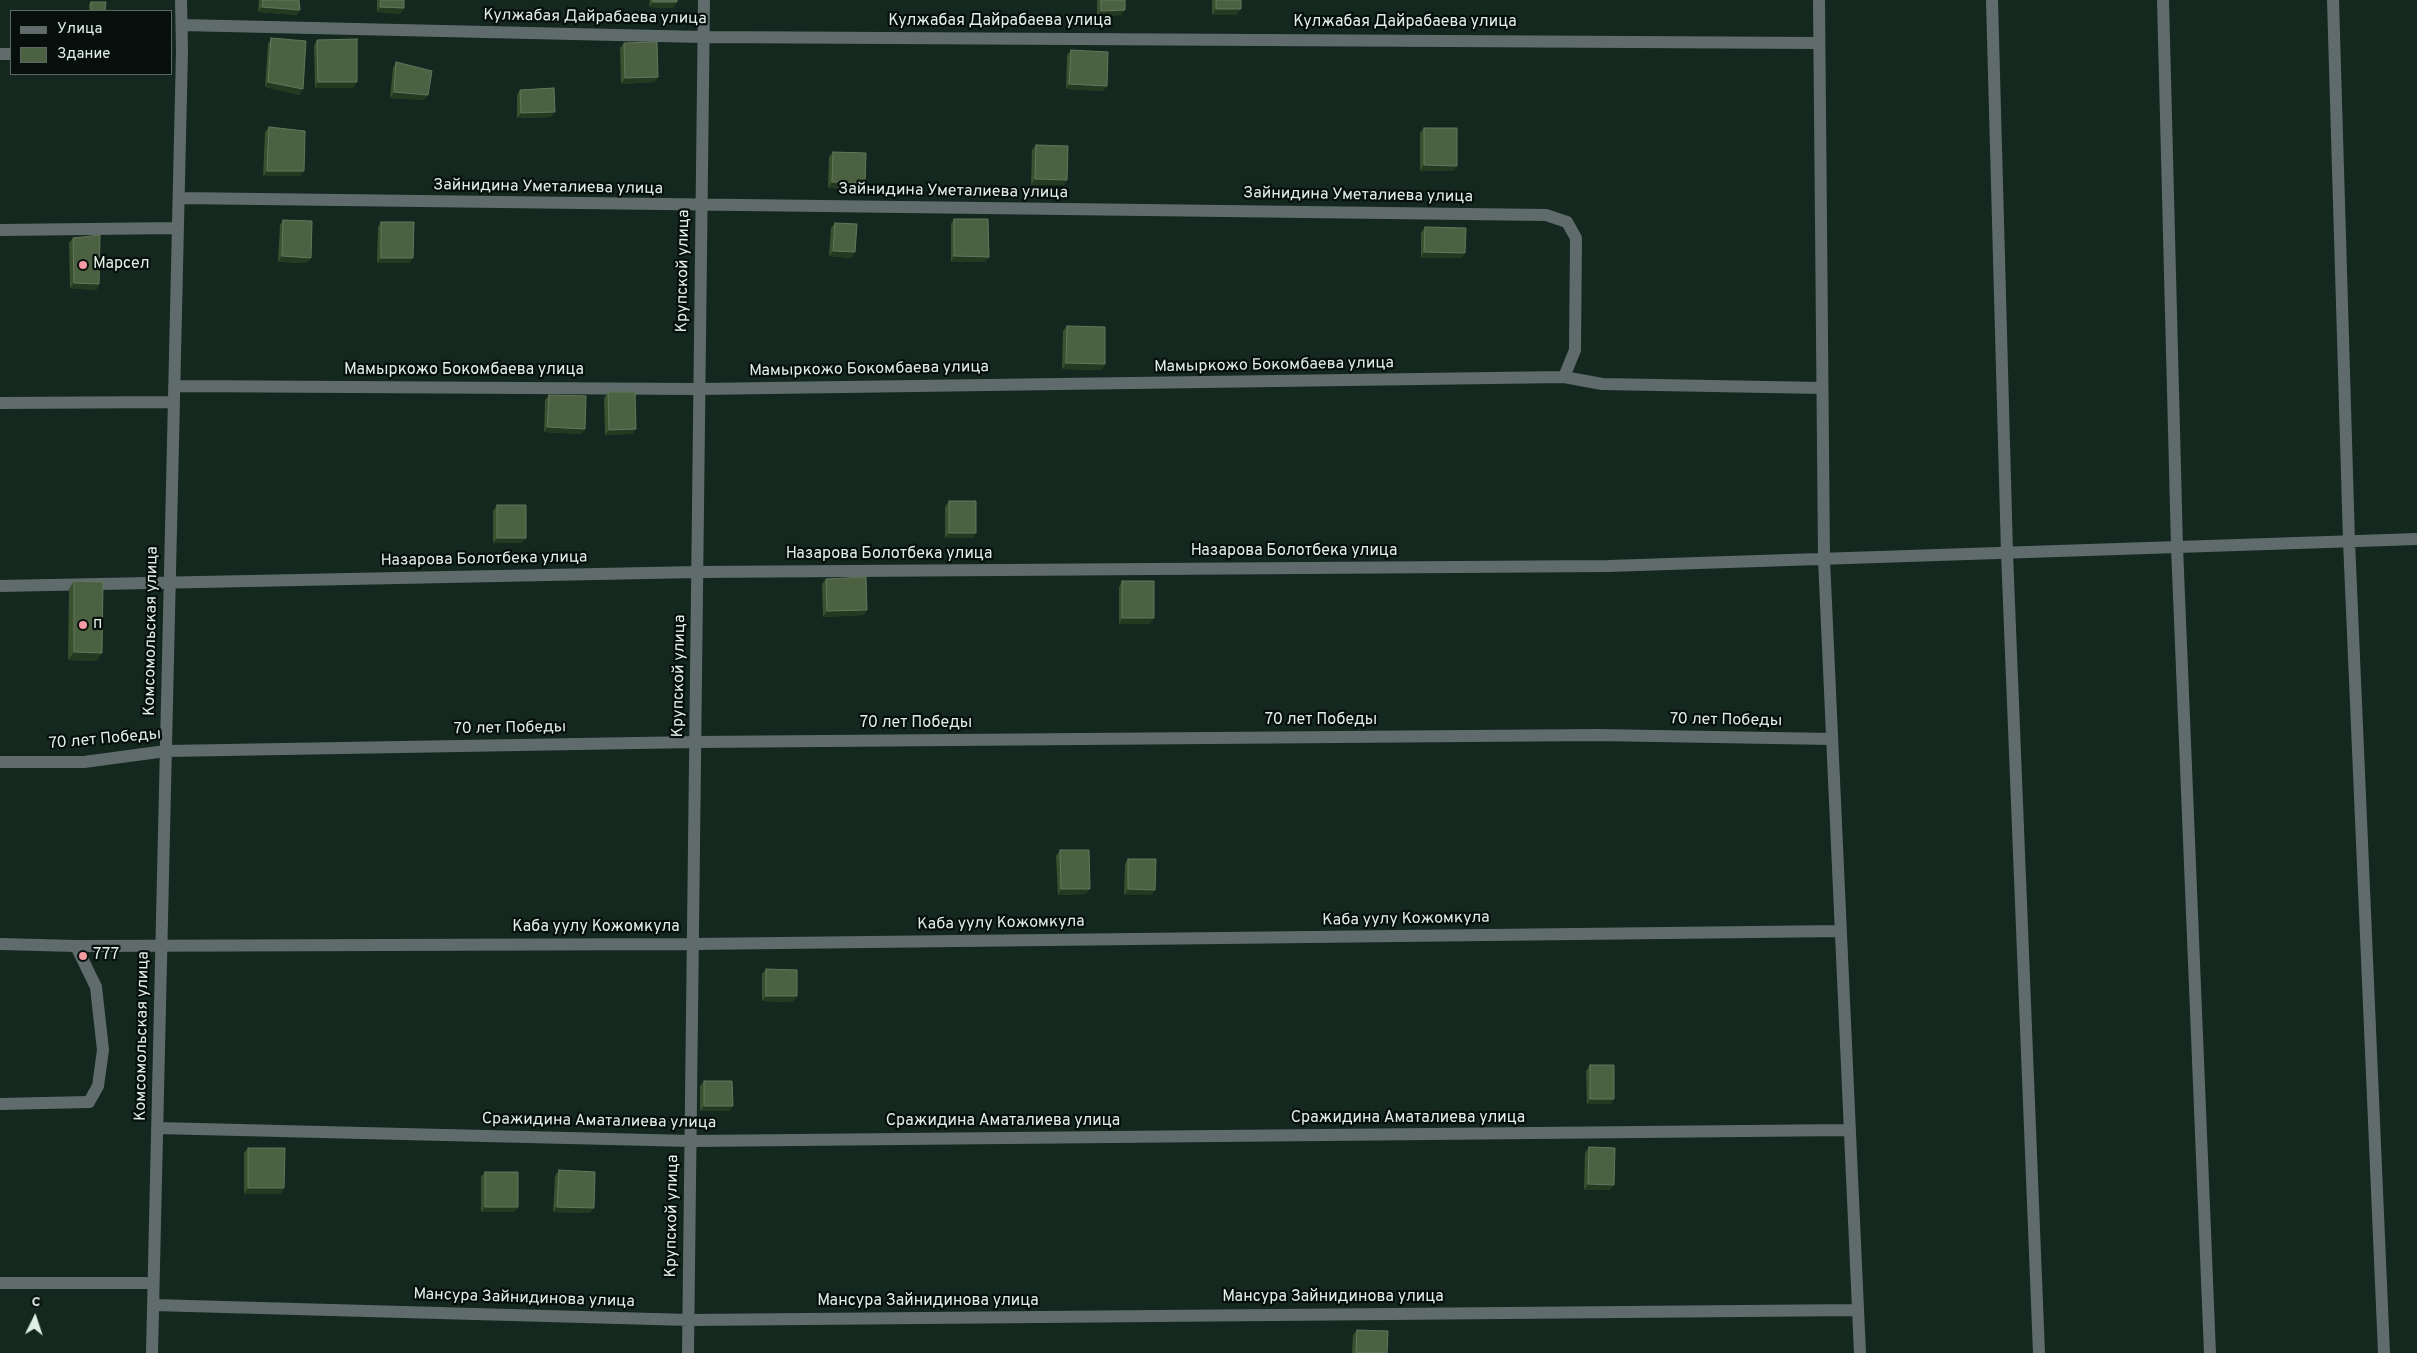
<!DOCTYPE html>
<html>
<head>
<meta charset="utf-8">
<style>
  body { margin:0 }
  #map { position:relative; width:2417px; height:1353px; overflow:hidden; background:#14281f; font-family:Overpass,sans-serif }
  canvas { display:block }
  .legend { position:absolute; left:10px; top:10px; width:162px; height:65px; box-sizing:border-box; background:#060f0b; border:1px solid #5e6863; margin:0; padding:6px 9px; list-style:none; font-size:15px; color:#e1eee8 }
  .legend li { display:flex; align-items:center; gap:10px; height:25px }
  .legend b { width:25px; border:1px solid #5e6863 }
  .north { position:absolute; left:10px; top:1293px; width:50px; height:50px; -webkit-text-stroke:4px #060f0b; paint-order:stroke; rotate:4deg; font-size:14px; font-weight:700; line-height:20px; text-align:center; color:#e1eee8 }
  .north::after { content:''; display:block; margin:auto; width:18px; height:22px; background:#e1eee8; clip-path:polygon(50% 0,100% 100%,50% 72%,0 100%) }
</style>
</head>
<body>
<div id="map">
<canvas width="2417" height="1353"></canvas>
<ul class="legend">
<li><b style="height:6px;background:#606c6b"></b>Улица</li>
<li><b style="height:14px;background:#4c6142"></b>Здание</li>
</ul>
<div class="north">С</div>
</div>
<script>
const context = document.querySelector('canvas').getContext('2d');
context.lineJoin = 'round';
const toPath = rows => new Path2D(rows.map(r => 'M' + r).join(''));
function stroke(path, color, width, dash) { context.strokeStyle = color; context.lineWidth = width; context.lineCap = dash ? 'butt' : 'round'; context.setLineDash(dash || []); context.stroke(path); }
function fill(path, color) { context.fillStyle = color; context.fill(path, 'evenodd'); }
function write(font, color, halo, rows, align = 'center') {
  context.font = font + ' Overpass,sans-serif'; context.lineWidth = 4.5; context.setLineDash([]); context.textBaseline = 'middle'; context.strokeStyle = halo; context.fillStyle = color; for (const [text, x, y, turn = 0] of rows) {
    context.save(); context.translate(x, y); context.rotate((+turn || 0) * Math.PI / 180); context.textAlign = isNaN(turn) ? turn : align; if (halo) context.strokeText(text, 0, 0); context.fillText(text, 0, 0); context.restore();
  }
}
const lane = toPath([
  [76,946,96,987,103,1050,98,1086,89,1102]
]);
const street = toPath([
  [1819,0,1824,559,1860,1353],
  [1992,0,2007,553,2039,1353],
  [2163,0,2177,547,2210,1353],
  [2333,0,2349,541,2384,1353],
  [182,25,703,37,1818,43],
  [0,54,11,54],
  [179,198,1546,215,1567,222,1576,238,1575,350,1564,377],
  [0,230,178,228],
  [174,386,699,389,1564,377,1602,384,1822,388],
  [0,403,174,402],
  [0,586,697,572,1609,566,2417,539],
  [0,762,84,762,166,751,695,742,1597,735,1832,739],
  [0,944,76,946,693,944,1841,931],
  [0,1104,89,1102],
  [157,1128,691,1141,1850,1130],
  [0,1283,153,1283],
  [153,1305,689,1320,1858,1310],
  [152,1353,182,51,181,0],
  [688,1353,704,0]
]);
const wall = toPath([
  [259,0,299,0,297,15,258,12],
  [377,0,404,0,404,8,400,14,377,12],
  [650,0,677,0,673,8,649,7],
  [1097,0,1125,0,1121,15,1097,16],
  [1212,0,1241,0,1237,15,1212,15],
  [91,2,105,11,89,11,89,4],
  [271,38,300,95,265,87,268,44],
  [317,40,353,88,315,88,314,46],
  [624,43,655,82,621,84,620,48],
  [1071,50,1107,86,1103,91,1066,89,1067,55],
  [396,62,424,100,390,98,393,68],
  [520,90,551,117,517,118,517,95],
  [269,127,304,171,300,176,263,176,265,132],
  [1424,128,1457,166,1453,171,1420,171,1420,133],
  [1036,145,1064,185,1031,185,1032,150],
  [833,152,861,189,828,188,829,157],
  [954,219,989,257,985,262,951,262,951,224],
  [283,220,307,263,278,262,280,225],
  [381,222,410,263,377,263,378,227],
  [835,223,851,258,829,256,831,228],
  [1425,227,1462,258,1421,258,1421,233],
  [73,238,99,284,96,290,70,288,69,243],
  [1067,326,1105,364,1101,370,1062,369,1063,331],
  [608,392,636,429,632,434,605,435,604,398],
  [549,395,585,429,581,434,544,432,545,400],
  [949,501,973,538,945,538,945,507],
  [497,505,522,543,493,543,493,511],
  [826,579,864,615,823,617,822,584],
  [74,581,102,653,96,661,68,660,69,589],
  [1122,581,1150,624,1119,624,1119,587],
  [1060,850,1086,894,1058,895,1056,856],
  [1128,859,1155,890,1151,895,1124,895,1125,864],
  [766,969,793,1002,762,1001,762,974],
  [1590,1065,1611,1104,1587,1104,1586,1071],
  [704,1081,733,1106,729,1111,700,1111,700,1086],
  [1589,1147,1610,1190,1584,1190,1585,1153],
  [248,1148,281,1194,244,1194,244,1153],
  [559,1170,590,1213,553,1212,555,1176],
  [485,1172,518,1207,514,1212,481,1212,481,1177],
  [1357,1330,1387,1353,1352,1353,1353,1335]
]);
const shadedWall = toPath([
  [653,2,677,2,673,8,649,7],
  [262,7,300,10,297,15,258,12],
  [380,7,404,8,400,14,377,12],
  [1216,9,1241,9,1237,15,1212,15],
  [1125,10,1121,15,1097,16,1101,11],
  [658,77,655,82,621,84,625,78],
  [268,82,303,89,300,95,265,87],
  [318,82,357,82,353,88,315,88],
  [1069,84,1107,86,1103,91,1066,89],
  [394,92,428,95,424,100,390,98],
  [555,112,551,117,517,118,521,113],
  [1424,165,1457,166,1453,171,1420,171],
  [267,171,304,171,300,176,263,176],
  [1035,179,1067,180,1064,185,1031,185],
  [832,182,865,183,861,189,828,188],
  [833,251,855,252,851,258,829,256],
  [1424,252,1465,253,1462,258,1421,258],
  [282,256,311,258,307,263,278,262],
  [954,256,989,257,985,262,951,262],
  [381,258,413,258,410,263,377,263],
  [74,283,99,284,96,290,70,288],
  [1066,363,1105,364,1101,370,1062,369],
  [547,427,585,429,581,434,544,432],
  [636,429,632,434,605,435,609,430],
  [949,533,976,533,973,538,945,538],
  [497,538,526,538,522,543,493,543],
  [867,610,864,615,823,617,827,611],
  [1122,618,1154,618,1150,624,1119,624],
  [74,652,102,653,96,661,68,660],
  [1061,889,1090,889,1086,894,1058,895],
  [1128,889,1155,890,1151,895,1124,895],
  [766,996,797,996,793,1002,762,1001],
  [1590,1099,1614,1099,1611,1104,1587,1104],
  [704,1106,733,1106,729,1111,700,1111],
  [1588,1184,1614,1185,1610,1190,1584,1190],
  [248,1188,284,1188,281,1194,244,1194],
  [485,1207,518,1207,514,1212,481,1212],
  [557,1207,594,1208,590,1213,553,1212]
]);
const building = toPath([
  [263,0,299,0,300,10,262,7,263,0],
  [381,0,404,0,404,8,380,7,381,0],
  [653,0,677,0,677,2,653,2,653,0],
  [1101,0,1125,0,1125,10,1101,11,1101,0],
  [1216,0,1241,0,1241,9,1216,9,1216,0],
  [91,2,106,2,105,11,91,11,91,2],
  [271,38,306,41,303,89,268,82,271,38],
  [357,39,357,82,318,82,317,40,357,39],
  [657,42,658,77,625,78,624,43,657,42],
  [1071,50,1108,52,1107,86,1069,84,1071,50],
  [396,62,432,71,428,95,394,92,396,62],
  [554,88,555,112,521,113,520,90,554,88],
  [269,127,305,131,304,171,267,171,269,127],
  [1424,128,1457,128,1457,166,1424,165,1424,128],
  [1036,145,1068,146,1067,180,1035,179,1036,145],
  [833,152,866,153,865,183,832,182,833,152],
  [954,219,988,219,989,257,954,256,954,219],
  [283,220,312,221,311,258,282,256,283,220],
  [381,222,414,222,413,258,381,258,381,222],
  [835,223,857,224,855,252,833,251,835,223],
  [1425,227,1466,228,1465,253,1424,252,1425,227],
  [100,235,99,284,74,283,73,238,100,235],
  [1067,326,1105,327,1105,364,1066,363,1067,326],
  [608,392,635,392,636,429,609,430,608,392],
  [549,395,586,396,585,429,547,427,549,395],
  [949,501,976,501,976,533,949,533,949,501],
  [497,505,526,505,526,538,497,538,497,505],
  [866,577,867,610,827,611,826,579,866,577],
  [74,581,103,582,102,653,74,652,74,581],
  [1122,581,1154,581,1154,618,1122,618,1122,581],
  [1060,850,1089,850,1090,889,1061,889,1060,850],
  [1128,859,1156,859,1155,890,1128,889,1128,859],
  [766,969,797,970,797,996,766,996,766,969],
  [1590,1065,1614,1065,1614,1099,1590,1099,1590,1065],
  [704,1081,732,1081,733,1106,704,1106,704,1081],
  [1589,1147,1615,1148,1614,1185,1588,1184,1589,1147],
  [248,1148,285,1148,284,1188,248,1188,248,1148],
  [559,1170,595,1172,594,1208,557,1207,559,1170],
  [485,1172,518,1172,518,1207,485,1207,485,1172],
  [1357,1330,1388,1331,1387,1353,1356,1353,1357,1330]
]);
const markers = [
  [83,265,5,"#f49aa2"],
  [83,625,5,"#f49aa2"],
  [83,956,5,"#f49aa2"]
];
const streetNames = [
  ["Кулжабая Дайрабаева улица",595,18,1],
  ["Кулжабая Дайрабаева улица",1000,22],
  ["Кулжабая Дайрабаева улица",1405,23],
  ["Зайнидина Уметалиева улица",548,188,1],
  ["Зайнидина Уметалиева улица",953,192,1],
  ["Зайнидина Уметалиева улица",1358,196,1],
  ["Крупской улица",684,271,-89],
  ["Мамыркожо Бокомбаева улица",1274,366,-1],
  ["Мамыркожо Бокомбаева улица",869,370,-1],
  ["Мамыркожо Бокомбаева улица",464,371],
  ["Назарова Болотбека улица",1294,552],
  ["Назарова Болотбека улица",889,555],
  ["Назарова Болотбека улица",484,560,-1],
  ["Комсомольская улица",152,631,-89],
  ["Крупской улица",680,676,-89],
  ["70 лет Победы",1321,721],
  ["70 лет Победы",1726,721,1],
  ["70 лет Победы",916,724],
  ["70 лет Победы",510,729,-1],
  ["70 лет Победы",105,740,-5],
  ["Каба уулу Кожомкула",1406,920,-1],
  ["Каба уулу Кожомкула",1001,924,-1],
  ["Каба уулу Кожомкула",596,928],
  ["Комсомольская улица",143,1036,-89],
  ["Сражидина Аматалиева улица",1408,1119],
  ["Сражидина Аматалиева улица",599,1122,1],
  ["Сражидина Аматалиева улица",1003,1122],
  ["Крупской улица",673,1216,-89],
  ["Мансура Зайнидинова улица",1333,1298],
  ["Мансура Зайнидинова улица",524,1299,2],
  ["Мансура Зайнидинова улица",928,1302]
];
const poiNames = [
  ["Марсел",93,265],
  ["п",93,625],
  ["777",93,956]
];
stroke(lane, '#606c6b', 12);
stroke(street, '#606c6b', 12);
fill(wall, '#3a502e');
fill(shadedWall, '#233920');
fill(building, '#4c6142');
stroke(building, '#63775c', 1);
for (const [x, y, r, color] of markers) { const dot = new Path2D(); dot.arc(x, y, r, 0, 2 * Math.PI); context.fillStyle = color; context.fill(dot); stroke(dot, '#060f0b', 2); }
write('16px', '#e1eee8', '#060f0b', streetNames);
write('16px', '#e1eee8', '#060f0b', poiNames, 'left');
</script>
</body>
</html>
